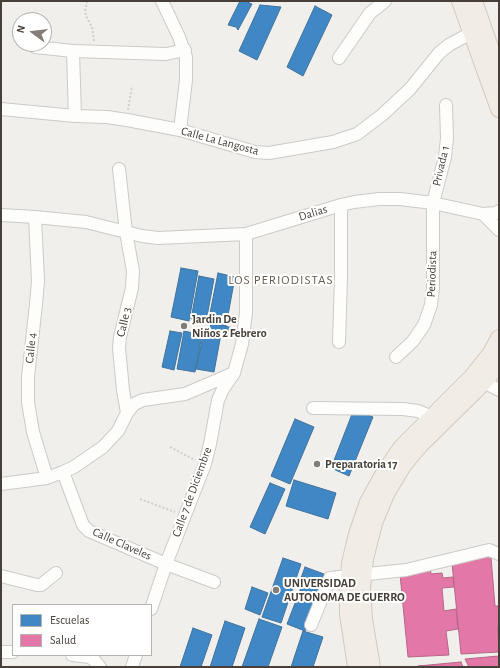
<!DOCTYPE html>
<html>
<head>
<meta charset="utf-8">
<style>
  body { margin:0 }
  #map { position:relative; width:500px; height:668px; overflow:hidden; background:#f1efec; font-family:"Alegreya Sans",sans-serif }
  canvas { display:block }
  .frame { position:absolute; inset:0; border:2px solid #484038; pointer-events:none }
  .legend { position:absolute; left:12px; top:604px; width:140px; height:52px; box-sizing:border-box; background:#fff; border:1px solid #b6b3af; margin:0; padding:5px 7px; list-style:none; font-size:12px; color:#484038 }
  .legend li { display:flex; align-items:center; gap:8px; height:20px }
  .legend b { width:20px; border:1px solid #b6b3af }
  .north { position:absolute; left:12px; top:12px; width:40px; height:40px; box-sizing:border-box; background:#fff; border:1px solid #b6b3af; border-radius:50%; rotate:285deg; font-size:11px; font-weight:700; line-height:16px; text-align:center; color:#484038 }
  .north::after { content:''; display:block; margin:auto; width:14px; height:18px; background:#837d77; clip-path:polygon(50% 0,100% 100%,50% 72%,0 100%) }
</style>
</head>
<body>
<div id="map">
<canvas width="500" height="668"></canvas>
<div class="frame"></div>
<ul class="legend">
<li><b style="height:11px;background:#3f88c5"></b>Escuelas</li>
<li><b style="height:11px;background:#e377a8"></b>Salud</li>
</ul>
<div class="north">N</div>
</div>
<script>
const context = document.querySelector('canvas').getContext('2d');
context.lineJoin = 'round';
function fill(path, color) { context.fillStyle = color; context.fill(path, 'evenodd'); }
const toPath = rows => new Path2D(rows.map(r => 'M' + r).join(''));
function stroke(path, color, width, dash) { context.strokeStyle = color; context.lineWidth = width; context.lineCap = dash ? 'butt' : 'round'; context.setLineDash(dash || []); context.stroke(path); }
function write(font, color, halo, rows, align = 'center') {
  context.font = font + ' "Alegreya Sans",sans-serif'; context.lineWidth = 4; context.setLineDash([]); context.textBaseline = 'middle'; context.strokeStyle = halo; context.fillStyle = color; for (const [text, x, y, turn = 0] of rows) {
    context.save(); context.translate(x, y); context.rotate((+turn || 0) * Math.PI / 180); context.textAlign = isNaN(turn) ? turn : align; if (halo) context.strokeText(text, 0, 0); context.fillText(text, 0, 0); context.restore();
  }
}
const schools = toPath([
  [240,1,245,1,252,4,238,30,236,27,228,25,240,1],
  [260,5,281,7,257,60,239,51,260,5],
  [315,6,332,15,303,76,287,67,315,6],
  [181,268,198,271,189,321,171,317,181,268],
  [218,273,235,277,226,326,208,323,218,273],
  [199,276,214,279,206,322,191,319,199,276],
  [211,323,233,328,231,336,209,332,211,323],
  [170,331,182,333,174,370,162,367,170,331],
  [184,331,202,335,195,372,177,369,184,331],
  [204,331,221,334,214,372,196,369,204,331],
  [354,409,373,417,349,476,331,468,354,409],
  [295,419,314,427,290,484,271,476,295,419],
  [294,480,336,493,328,519,286,506,294,480],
  [270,483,285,489,265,534,250,527,270,483],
  [283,558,301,564,281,623,262,617,283,558],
  [305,567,324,574,308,616,310,617,305,631,287,624,304,580,301,578,305,567],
  [252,587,268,593,260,615,245,609,252,587],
  [259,619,282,627,268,667,242,667,259,619],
  [225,621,245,628,232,667,210,667,225,621],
  [193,628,212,635,201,667,180,667,193,628],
  [303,631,323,637,313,667,291,667,303,631]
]);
const health = toPath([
  [491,557,495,606,499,606,499,627,498,627,499,652,461,654,452,563,477,560,476,558,491,557],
  [430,566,431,574,442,573,443,578,453,577,454,587,442,588,444,611,456,609,458,629,446,631,449,655,408,657,400,574,430,566],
  [499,656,499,667,469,667,465,659,499,656],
  [461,662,463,667,418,666,461,662]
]);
const path = toPath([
  [87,1,85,12,87,18,92,27,94,41],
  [128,110,132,86],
  [170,447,195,460],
  [140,499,175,512]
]);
const minor = toPath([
  [162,1,179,37,186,57,186,80,180,130],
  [35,47,73,51,166,54,185,50],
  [73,51,75,116],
  [339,58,370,13,385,1],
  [1,109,75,116,107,117,127,120,180,130,255,152,269,153,333,142,357,134,382,115,410,89,439,53,449,45,471,33],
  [119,169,126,232,133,271,132,288,120,337,119,348,123,390,127,413],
  [483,214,499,230],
  [1,215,35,217,86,222,142,236,158,238,246,234,341,205,354,202,379,199,400,199,433,203,483,214,496,213,499,211],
  [35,217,38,281,36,304,28,377,28,402,33,432,47,478],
  [339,342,341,278,341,205],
  [396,357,413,341,424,325,431,305,433,288,433,203,445,157,447,138,446,105],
  [484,382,499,390],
  [313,408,403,409,418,411,432,417],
  [63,472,83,525,89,531,166,564,214,582],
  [1,484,47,478,63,472,74,467,103,447,118,431,127,413,134,404,143,400,185,394,234,373],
  [1,576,37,585,41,585,56,573],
  [151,609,166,564,205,464,210,444,218,400,223,389,234,373,242,344,246,313,246,234],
  [311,625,330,578,406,570,489,550,499,554],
  [1,652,13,652],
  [72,655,90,657,95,661,100,667],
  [132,667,136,655]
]);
const major = toPath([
  [460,1,499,109],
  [474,1,499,73],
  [356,667,348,614,348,591,350,563,357,534,368,502,384,473,401,448,472,377,491,353,499,338],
  [372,667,364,619,362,587,365,559,374,523,387,492,404,464,420,445,484,382,499,363]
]);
const markers = [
  [184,326,4,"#837d77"],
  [317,464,4,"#837d77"],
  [276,590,4,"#837d77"]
];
const streetNames = [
  ["Calle La Langosta",220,141,15],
  ["Privada 1",441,166,-77],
  ["Dalias",313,213,-17],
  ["Periodista",432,274,-88],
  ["Calle 3",124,322,-77],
  ["Calle 4",31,348,-84],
  ["Calle 7 de Diciembre",192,492,-70],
  ["Calle Claveles",122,544,24]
];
const poiNames = [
  ["Jardin De",192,319],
  ["Niños 2 Febrero",192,333],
  ["Preparatoria 17",325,464],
  ["UNIVERSIDAD",284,583],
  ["AUTONOMA DE GUERRO",284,597]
];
const neighbourhoodNames = [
  ["LOS PERIODISTAS",281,280]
];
fill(schools, '#3f88c5');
stroke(schools, '#42729b', 1);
fill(health, '#e377a8');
stroke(health, '#b46686', 1);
stroke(minor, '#cdcac7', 14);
stroke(major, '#d3caba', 18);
stroke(path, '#d1cfcb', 2, [2, 2]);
stroke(minor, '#fdfdfc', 12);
stroke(major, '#f1ece5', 16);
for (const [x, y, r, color] of markers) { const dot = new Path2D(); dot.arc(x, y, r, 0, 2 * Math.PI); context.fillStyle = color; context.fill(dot); stroke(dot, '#fff', 1.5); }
write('12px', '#484038', '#fff', streetNames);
write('bold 12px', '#484038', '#fff', poiNames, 'left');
context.letterSpacing = '1px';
write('13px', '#6b5d4f', '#fff', neighbourhoodNames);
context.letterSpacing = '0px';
</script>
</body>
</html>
